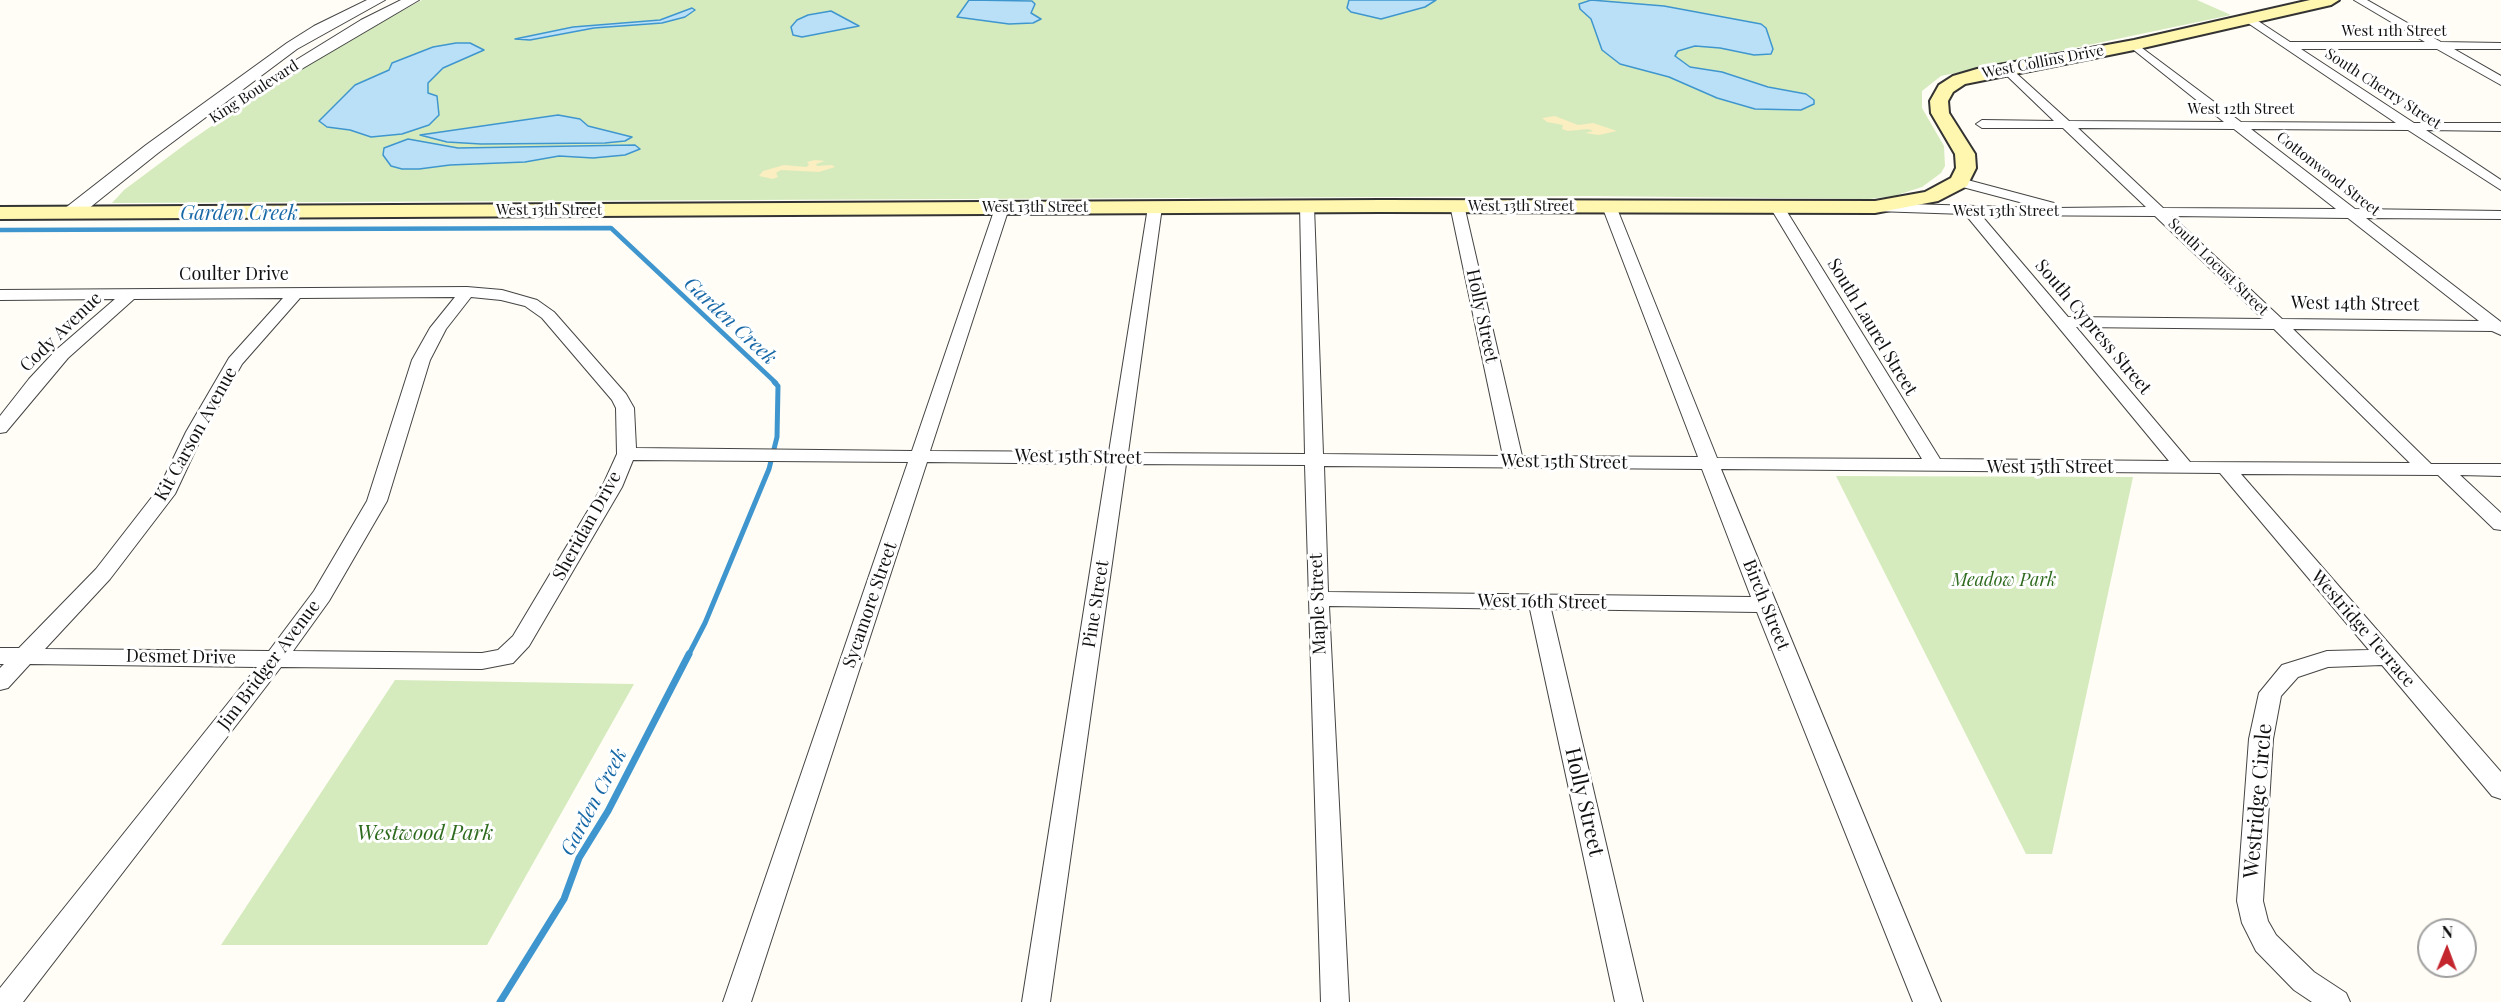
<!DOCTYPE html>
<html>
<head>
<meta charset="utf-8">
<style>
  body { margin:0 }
  #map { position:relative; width:2501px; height:1002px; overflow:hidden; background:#fffdf5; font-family:"Playfair Display",serif }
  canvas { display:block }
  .north { position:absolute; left:2417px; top:918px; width:60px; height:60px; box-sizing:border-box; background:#fff; border:2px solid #a0a0a0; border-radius:50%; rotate:1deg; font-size:16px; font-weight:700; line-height:24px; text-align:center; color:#111 }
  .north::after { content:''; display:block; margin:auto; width:21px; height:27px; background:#c4262e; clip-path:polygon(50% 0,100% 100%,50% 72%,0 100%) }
</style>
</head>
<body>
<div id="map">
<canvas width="2501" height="1002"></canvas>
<div class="north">N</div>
</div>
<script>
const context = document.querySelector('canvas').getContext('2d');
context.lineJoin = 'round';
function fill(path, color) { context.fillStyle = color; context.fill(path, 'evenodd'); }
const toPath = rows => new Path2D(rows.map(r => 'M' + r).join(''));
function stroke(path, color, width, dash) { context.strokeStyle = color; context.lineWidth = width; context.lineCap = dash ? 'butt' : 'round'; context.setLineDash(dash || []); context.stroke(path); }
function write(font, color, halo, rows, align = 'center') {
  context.font = font + ' "Playfair Display",serif'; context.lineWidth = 6; context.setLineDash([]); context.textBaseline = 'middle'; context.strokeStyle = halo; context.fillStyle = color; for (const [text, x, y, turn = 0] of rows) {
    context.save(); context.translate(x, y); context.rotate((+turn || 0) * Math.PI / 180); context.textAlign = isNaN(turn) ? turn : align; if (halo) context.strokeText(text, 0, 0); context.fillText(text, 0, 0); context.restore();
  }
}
const green = toPath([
  [422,0,2197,0,2231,15,1941,76,1922,91,1922,108,1944,146,1945,166,1941,173,1922,187,1894,196,1869,199,1591,196,112,203,124,190,187,143,245,103,313,59],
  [1836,476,2133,477,2052,854,2026,854],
  [395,680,634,684,487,945,221,945]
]);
const sand = toPath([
  [1555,116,1578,125,1593,123,1617,131,1599,135,1585,133,1593,131,1588,129,1568,131,1562,129,1563,125,1547,122,1542,118],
  [815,160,825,161,816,164,817,166,832,165,835,167,819,172,781,170,776,173,778,177,773,179,759,176,763,171,784,165,806,167,809,165,807,162]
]);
const water = toPath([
  [969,0,1032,1,1035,4,1031,13,1041,19,1033,23,1009,24,957,17,969,0],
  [1349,0,1436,0,1425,7,1381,19,1351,12,1347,8,1349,0],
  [1591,0,1664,6,1761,24,1766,28,1773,49,1771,54,1754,55,1720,48,1695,46,1678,51,1675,56,1690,67,1722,72,1768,87,1806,94,1814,100,1814,104,1801,110,1755,109,1717,98,1669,77,1620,64,1602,50,1591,19,1580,9,1579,4,1591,0],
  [692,8,695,10,685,17,662,23,594,28,530,40,515,39,573,27,660,20,692,8],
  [831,11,859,26,802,37,793,35,791,27,797,20,808,15,831,11],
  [456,43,470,43,484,50,443,68,428,83,428,93,437,96,439,115,429,125,402,134,371,137,350,130,327,127,319,121,355,85,389,70,392,63,433,47,456,43],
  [558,115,580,119,588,126,632,137,625,141,605,143,481,144,447,142,420,135,558,115],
  [408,139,458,148,635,145,640,149,625,155,593,158,559,156,525,162,450,165,419,169,402,169,391,166,383,155,384,148,408,139]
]);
const streamFar2 = toPath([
  [0,230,611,228,776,383]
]);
const streamFar1 = toPath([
  [688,656,705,623,769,469,777,437,778,386,774,382]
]);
const stream = toPath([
  [500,1002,564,899,579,858,608,811,689,654]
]);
const minor = toPath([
  [2354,0,2367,0,2441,42,2501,43,2501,49,2454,49,2501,76,2501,85,2437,49,2301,49,2414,123,2501,123,2501,131,2426,130,2501,180,2501,190,2408,130,2251,129,2355,209,2501,211,2501,219,2366,218,2501,322,2501,335,2492,331,2293,329,2431,464,2501,464,2501,476,2460,475,2501,513,2501,530,2494,529,2438,475,2241,474,2501,772,2501,799,2492,796,2382,665,2328,667,2298,677,2281,696,2273,739,2263,901,2268,921,2276,935,2314,972,2346,993,2350,1002,2312,1002,2294,990,2256,951,2242,923,2237,901,2249,739,2259,693,2282,665,2327,651,2369,650,2220,473,1721,469,1941,1002,1913,1002,1757,612,1551,609,1643,1002,1615,1002,1530,609,1329,606,1349,1002,1321,1002,1305,465,1126,464,1050,1002,1022,1002,1107,464,927,462,751,1002,723,1002,908,462,633,460,622,487,529,646,513,663,482,669,281,667,23,1002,0,1002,0,988,257,667,30,664,8,688,0,690,0,668,4,664,0,664,0,648,19,648,96,569,159,488,186,432,229,358,283,298,134,299,68,358,6,432,0,433,0,416,29,379,56,350,115,299,0,300,0,290,467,287,502,290,537,300,554,312,626,394,634,408,636,448,912,451,995,208,1002,204,1009,208,930,451,1109,452,1148,207,1155,203,1162,207,1128,453,1305,454,1300,206,1307,202,1314,206,1323,454,1503,456,1450,205,1457,201,1464,205,1522,456,1698,457,1602,206,1609,202,1616,206,1717,458,1922,459,1770,207,1777,203,1784,207,1940,459,2169,461,1965,214,1875,211,1868,207,1875,203,2042,208,1955,185,1955,179,1960,178,2054,203,2055,208,2146,207,2063,128,1982,128,1976,124,1982,120,2054,121,2002,71,2002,65,2006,64,2069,121,2224,122,2130,47,2130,43,2134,42,2241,122,2396,123,2242,19,2252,17,2290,42,2425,42,2354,0],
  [2078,128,2234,129,2336,209,2163,208,2078,128],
  [1981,215,2155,216,2263,319,2068,317,1981,215],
  [2172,216,2348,218,2479,321,2282,319,2172,216],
  [455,297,430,328,412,360,367,501,314,591,269,651,45,649,110,579,175,494,204,432,242,364,300,298,455,297],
  [471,297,501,300,525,306,542,318,612,400,616,408,617,454,602,487,513,636,498,650,482,653,293,651,329,601,387,501,430,360,446,329,471,297],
  [2076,327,2274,329,2410,463,2190,462,2076,327],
  [1324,466,1702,469,1751,597,1328,592,1324,466]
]);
const tertiary = toPath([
  [367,0,385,0,297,49,158,153,78,217,64,217,62,213,64,209,146,145,287,43,314,26,367,0],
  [401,0,419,0,276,84,270,86,262,81,361,20,401,0]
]);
const secondary = toPath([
  [2310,0,2339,0,2331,5,2134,50,1965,84,1953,92,1948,101,1949,113,1975,154,1976,168,1967,186,1938,201,1875,213,1381,212,0,219,0,207,1381,200,1875,201,1925,192,1951,178,1956,168,1955,154,1931,113,1930,101,1939,85,1953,76,1977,69,2134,40,2310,0]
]);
const farStreetnames = [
  ["West 11th Street",2394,31],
  ["West Collins Drive",2043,62,-11],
  ["South Cherry Street",2383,89,33],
  ["King Boulevard",254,92,-33],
  ["West 12th Street",2241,109],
  ["Cottonwood Street",2328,174,38],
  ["West 13th Street",1521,206],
  ["West 13th Street",1035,207],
  ["West 13th Street",549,210],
  ["West 13th Street",2006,211],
  ["South Locust Street",2218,267,44]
];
const streetNames = [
  ["Coulter Drive",234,274],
  ["West 14th Street",2355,304,1],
  ["Holly Street",1482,316,78],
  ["South Laurel Street",1872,327,59],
  ["South Cypress Street",2093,327,50],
  ["Cody Avenue",61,332,-44],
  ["Kit Carson Avenue",196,434,-61],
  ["West 15th Street",1078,457,1],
  ["West 15th Street",1564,462,1],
  ["West 15th Street",2050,467],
  ["Sheridan Drive",587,526,-61],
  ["West 16th Street",1542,602,1],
  ["Pine Street",1096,604,-81],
  ["Maple Street",1318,604,-92],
  ["Sycamore Street",870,605,-71],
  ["Birch Street",1766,605,68],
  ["Westridge Terrace",2363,629,49],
  ["Desmet Drive",181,657,1],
  ["Jim Bridger Avenue",269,665,-53]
];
const parkNames = [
  ["Meadow Park",2004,580]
];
const waterNames = [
  ["Garden Creek",239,214],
  ["Garden Creek",730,321,43],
  ["Garden Creek",594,802,-62]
];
const nearStreetnames = [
  ["Westridge Circle",2258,801,-85],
  ["Holly Street",1584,802,77]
];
const nearParknames = [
  ["Westwood Park",425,833]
];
fill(green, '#d5ebbd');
fill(sand, '#fbeec1');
fill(water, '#b9e0f7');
stroke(water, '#3f96cf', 1.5);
stroke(streamFar2, '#3f96cf', 4.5);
stroke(streamFar1, '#3f96cf', 5);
stroke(stream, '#3f96cf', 7);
stroke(minor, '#444', 2);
stroke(tertiary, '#444', 2);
stroke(secondary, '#333', 4);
fill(minor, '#fff');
fill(tertiary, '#fff');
fill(secondary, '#fff6b0');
write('15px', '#111', '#fff', farStreetnames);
write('18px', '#111', '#fff', streetNames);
write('italic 18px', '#2f6b1f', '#fff', parkNames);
write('italic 20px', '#1768a6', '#fff', waterNames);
write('21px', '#111', '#fff', nearStreetnames);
write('italic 21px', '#2f6b1f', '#fff', nearParknames);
</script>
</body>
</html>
